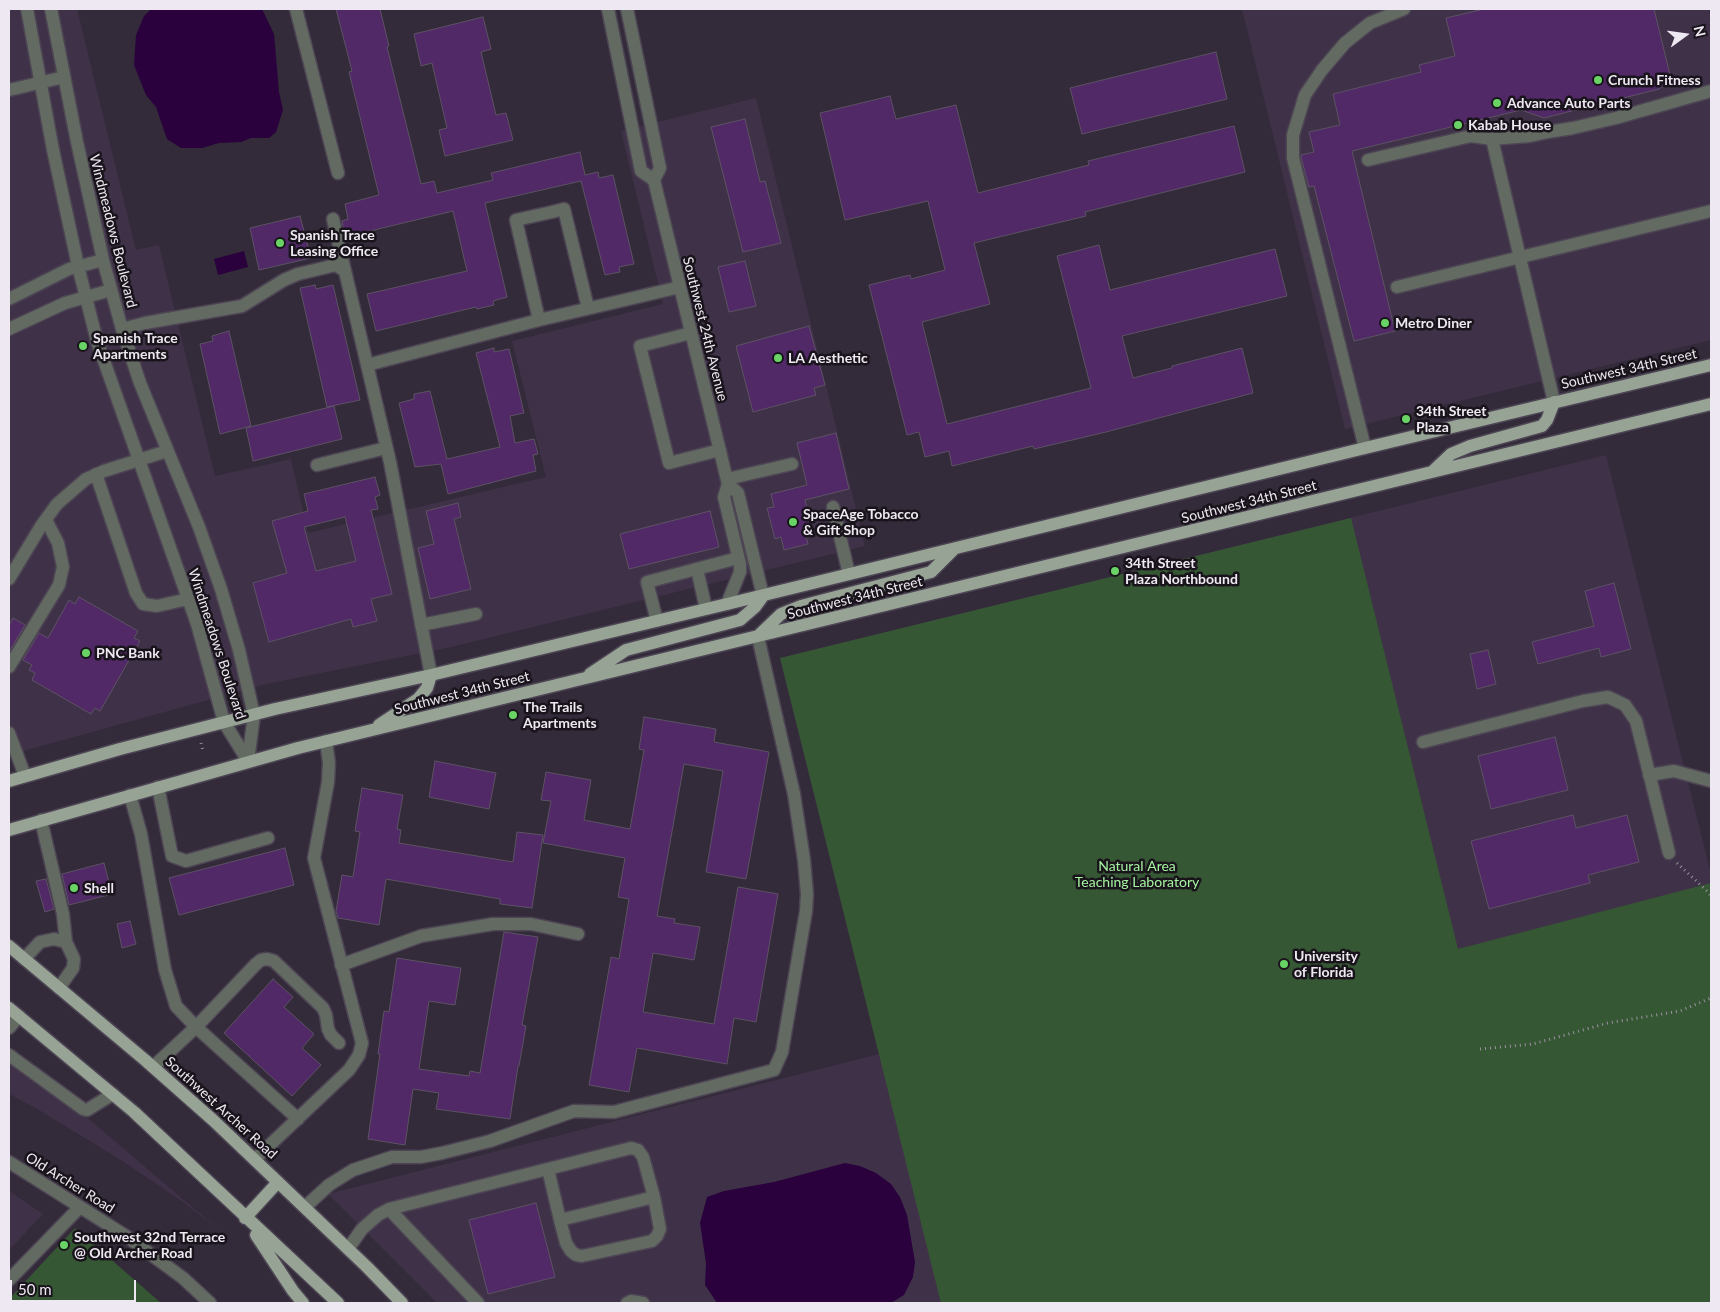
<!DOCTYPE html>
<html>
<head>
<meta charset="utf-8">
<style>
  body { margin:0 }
  #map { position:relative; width:1720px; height:1312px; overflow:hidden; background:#332a3a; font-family:Lato,sans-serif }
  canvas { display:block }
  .frame { position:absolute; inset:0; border:10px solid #eee8f2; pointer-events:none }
  .north { position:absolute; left:1660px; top:10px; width:50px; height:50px; -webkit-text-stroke:4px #19141b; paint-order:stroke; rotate:76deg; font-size:14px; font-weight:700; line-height:20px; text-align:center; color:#eee8f2 }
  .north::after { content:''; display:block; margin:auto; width:18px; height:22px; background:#eee8f2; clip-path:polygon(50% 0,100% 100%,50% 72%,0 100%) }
  .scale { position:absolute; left:10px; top:1280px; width:126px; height:22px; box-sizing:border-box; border:2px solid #eee8f2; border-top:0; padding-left:6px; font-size:15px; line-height:18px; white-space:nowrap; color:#eee8f2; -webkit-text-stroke:4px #19141b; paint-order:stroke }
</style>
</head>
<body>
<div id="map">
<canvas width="1720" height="1312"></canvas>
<div class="frame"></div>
<div class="north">N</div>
<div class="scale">50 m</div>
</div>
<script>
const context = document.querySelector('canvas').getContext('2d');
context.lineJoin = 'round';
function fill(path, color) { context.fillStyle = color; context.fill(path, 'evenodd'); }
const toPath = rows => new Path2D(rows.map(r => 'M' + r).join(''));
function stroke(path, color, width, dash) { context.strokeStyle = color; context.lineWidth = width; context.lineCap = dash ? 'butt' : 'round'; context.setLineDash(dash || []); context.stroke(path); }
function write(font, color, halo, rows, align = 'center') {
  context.font = font + ' Lato,sans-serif'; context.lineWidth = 5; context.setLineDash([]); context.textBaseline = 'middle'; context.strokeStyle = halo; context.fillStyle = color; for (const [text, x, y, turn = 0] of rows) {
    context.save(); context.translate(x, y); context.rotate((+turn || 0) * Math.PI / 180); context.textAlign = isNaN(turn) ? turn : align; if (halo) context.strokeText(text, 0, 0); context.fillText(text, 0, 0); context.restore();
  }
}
const built = toPath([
  [9,9,77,9,136,250,159,245,215,476,291,459,308,533,546,477,512,341,663,304,621,131,756,98,865,546,451,647,266,684,9,755],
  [1242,9,1709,9,1711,17,1711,340,1345,429],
  [1606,455,1711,874,1711,1303,437,1303,328,1194,879,1054,780,658],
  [9,1051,225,1235,183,1202,124,1162,34,1107,9,1094],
  [9,1191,43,1214,9,1250]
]);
const green = toPath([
  [1351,518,1458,949,1711,883,1711,1303,941,1303,780,658],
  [75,1228,161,1303,9,1303,9,1299]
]);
const water = toPath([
  [151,9,262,9,274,34,279,92,283,110,276,132,269,138,251,138,241,142,219,143,202,148,181,148,167,139,156,107,146,95,134,65,136,35,144,16],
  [244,251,248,267,218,275,214,259],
  [845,1163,860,1166,876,1173,891,1184,900,1197,907,1215,915,1262,913,1277,904,1295,891,1303,717,1303,705,1285,706,1263,700,1223,707,1197,724,1191,774,1182]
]);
const building = toPath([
  [336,9,380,9,389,46,387,47,421,184,434,181,437,193,493,180,491,173,580,152,585,175,598,172,599,178,613,175,634,264,619,267,620,272,605,275,581,181,485,203,507,297,493,301,494,305,477,309,476,307,376,331,367,294,467,271,453,211,345,237,342,221,348,219,345,204,379,195,349,72,352,71,336,9],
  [1484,9,1654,9,1671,79,1659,89,1544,118,1521,110,1352,151,1395,331,1354,341,1314,186,1309,187,1301,157,1301,155,1314,152,1309,132,1340,125,1333,94,1421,72,1419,65,1455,56,1446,18,1484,9],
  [483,17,491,49,481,52,496,115,506,113,513,140,445,156,439,130,447,128,432,63,421,66,414,34,483,17],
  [1216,52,1227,99,1082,134,1070,88,1216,52],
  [890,96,896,119,956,105,978,193,1089,165,1088,161,1234,126,1245,172,1085,212,1086,216,974,243,990,304,922,322,947,424,1091,388,1057,256,1099,245,1110,290,1275,249,1287,296,1122,336,1133,378,1172,368,1172,366,1242,348,1253,393,1106,432,1034,449,1033,446,952,466,949,451,925,457,919,432,907,435,869,285,910,275,911,279,945,270,928,201,845,220,820,113,890,96],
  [745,119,760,182,765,181,781,243,743,252,711,127,745,119],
  [300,216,311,258,259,270,250,228,300,216],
  [745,261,756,306,729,312,718,267,745,261],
  [315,285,316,289,333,285,360,400,327,407,300,288,315,285],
  [809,326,825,385,814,388,816,395,753,412,736,346,809,326],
  [229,331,251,426,220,434,200,344,213,341,212,336,229,331],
  [494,348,494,352,509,349,524,413,510,416,515,443,534,439,538,454,533,455,536,471,448,494,441,464,415,467,399,403,414,399,414,394,430,391,447,459,500,447,476,353,494,348],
  [334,406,342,439,253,461,246,428,334,406],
  [836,433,849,489,805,500,812,530,805,532,808,544,784,550,781,537,775,539,767,508,774,507,771,494,807,485,797,443,836,433],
  [375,477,380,495,375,497,378,509,371,510,392,594,371,599,377,621,353,627,351,619,269,642,253,583,287,573,272,521,308,511,304,494,375,477],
  [345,517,356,561,316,571,304,527,345,517],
  [458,503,461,517,454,519,471,589,430,599,418,548,434,544,426,511,458,503],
  [710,511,719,547,629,569,620,534,710,511],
  [1614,583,1631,649,1601,657,1599,648,1538,664,1532,642,1594,626,1585,591,1614,583],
  [79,597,138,631,134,638,140,641,100,711,95,708,91,714,32,680,35,673,29,670,32,665,23,660,39,633,48,638,69,600,75,604,79,597],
  [13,618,25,625,9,652,9,626,13,618],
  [1488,650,1496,684,1477,689,1470,654,1488,650],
  [644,717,716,729,714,742,769,752,746,879,706,872,723,771,684,764,657,916,675,919,674,923,700,927,694,960,653,953,643,1012,714,1024,738,887,778,894,756,1022,734,1018,727,1064,637,1048,629,1092,589,1085,611,957,619,959,629,899,618,897,625,858,543,843,551,801,541,800,546,772,591,780,584,820,630,829,644,750,639,749,644,717],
  [1555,737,1568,790,1491,809,1478,756,1555,737],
  [435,761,496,773,489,809,429,797,435,761],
  [362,788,403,795,397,829,401,830,399,843,513,862,517,832,543,835,532,908,500,904,500,899,386,879,379,925,338,918,336,911,342,875,353,877,360,832,355,831,362,788],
  [1573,815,1576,828,1627,815,1639,862,1588,875,1590,883,1489,909,1471,841,1573,815],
  [285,848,294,885,179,915,169,878,285,848],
  [104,863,112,894,69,905,62,874,104,863],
  [46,879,54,909,45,912,36,881,46,879],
  [130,921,136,944,122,948,117,924,130,921],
  [504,932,538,937,522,1025,526,1026,519,1066,518,1066,510,1119,436,1109,439,1093,413,1089,405,1145,368,1139,380,1054,378,1054,384,1011,389,1012,397,958,461,968,455,1005,429,1001,419,1069,469,1076,470,1071,480,1073,504,932],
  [273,979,293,997,284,1007,314,1034,302,1048,321,1065,292,1096,224,1033,273,979],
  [536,1203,555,1277,488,1294,469,1220,536,1203]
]);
const path = toPath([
  [201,743,203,751],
  [1677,863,1708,892,1711,896],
  [1480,1049,1533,1044,1608,1023,1680,1011,1711,998]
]);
const minor = toPath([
  [27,9,53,150,78,266,97,341,197,624,224,722,248,761],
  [51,9,77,142,103,260,122,329,140,383,199,527,221,589,239,650,254,715,248,761],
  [296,9,338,173],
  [608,9,641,171,654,180,728,484,724,497,740,564,740,572,727,604],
  [627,9,660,168,654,180],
  [9,90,64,77],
  [1492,139,1554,402],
  [1368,160,1471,136,1492,139,1530,136,1548,132,1573,128,1616,118,1711,91],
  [333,219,345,271],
  [1397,287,1711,211],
  [9,299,69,269,103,260],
  [539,320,516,220,552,212,564,209,588,308],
  [9,329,65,303,111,290],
  [122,329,145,323,242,306,284,280,298,274,336,265,345,271,390,462,431,675],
  [691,333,640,346,669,463,720,450],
  [367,365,539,320,680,287],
  [1365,448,1293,158,1293,135,1305,95,1322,70,1345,43,1370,23,1404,9],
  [317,465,386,448],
  [96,474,136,593,143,604,157,606,188,599],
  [727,479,792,464],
  [728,484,738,493,763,596],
  [833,507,849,574],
  [697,569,706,609],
  [9,579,41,526,57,504,86,479,104,471,167,451],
  [657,621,647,582,738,558],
  [421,625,476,614],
  [9,667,59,585,63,567,58,543,46,520],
  [9,733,25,776],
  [1423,742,1583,701,1608,697,1625,705,1636,721,1669,853],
  [1649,775,1674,771,1711,781],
  [158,787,172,856,186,861,268,838],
  [130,795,141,834,165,970,176,1006,196,1027,153,1067],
  [41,820,63,914,66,942,74,959,73,968,59,988],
  [24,959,40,942,54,939,66,942],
  [341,965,421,936,493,924,531,924,578,934],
  [9,1028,19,1016],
  [9,1055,83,1109,87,1110,113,1094],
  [298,1119,196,1027,256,964,261,960,267,959,274,961,323,1008,326,1015,328,1029,331,1035,339,1043],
  [255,1159,349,1070,359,1055,362,1043,314,858,328,782,329,763,326,741],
  [9,1162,126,1236,183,1278,210,1303],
  [305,1207,329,1185,353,1170,392,1157,421,1157,442,1153,490,1141,574,1111,614,1112,774,1070,782,1052,806,911,807,894,804,860,794,794,758,637],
  [389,1209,478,1303],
  [560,1220,566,1243,571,1251,576,1255,582,1256,652,1241,657,1236,660,1229,654,1197],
  [348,1249,362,1229,378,1215,389,1209,631,1148,638,1150,643,1157,654,1197,560,1220,548,1169],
  [9,1280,79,1208],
  [627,1303,631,1301,643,1303]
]);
const major = toPath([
  [1433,471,1451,454,1470,446,1542,426,1547,420,1554,402],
  [758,636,781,614,801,606,931,572,954,549],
  [590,674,626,650,740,620,755,607,763,596],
  [379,725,418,699,427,688,431,675],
  [9,781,120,749,275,709,431,675,727,604,1365,448,1711,365],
  [9,830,298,748,1711,404],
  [9,946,145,1060,214,1121,368,1268,402,1303],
  [9,1008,134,1112,338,1303],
  [245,1218,278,1182],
  [256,1235,293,1291,303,1303]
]);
const markers = [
  [1598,80,5,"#69d465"],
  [1497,103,5,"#69d465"],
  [1458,125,5,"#69d465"],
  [280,243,5,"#69d465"],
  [1385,323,5,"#69d465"],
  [83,346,5,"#69d465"],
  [778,358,5,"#69d465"],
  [1406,419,5,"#69d465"],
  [793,522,5,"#69d465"],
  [1115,571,5,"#69d465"],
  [86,653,5,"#69d465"],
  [513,715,5,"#69d465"],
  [74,888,5,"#69d465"],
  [1284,964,5,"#69d465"],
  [64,1245,5,"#69d465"]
];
const poiNames = [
  ["Crunch Fitness",1608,80],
  ["Advance Auto Parts",1507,103],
  ["Kabab House",1468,125],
  ["Spanish Trace",290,235],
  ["Leasing Office",290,251],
  ["Metro Diner",1395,323],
  ["Spanish Trace",93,338],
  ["Apartments",93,354],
  ["LA Aesthetic",788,358],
  ["34th Street",1416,411],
  ["Plaza",1416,427],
  ["SpaceAge Tobacco",803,514],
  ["& Gift Shop",803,530],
  ["34th Street",1125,563],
  ["Plaza Northbound",1125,579],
  ["PNC Bank",96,653],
  ["The Trails",523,707],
  ["Apartments",523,723],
  ["Shell",84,888],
  ["University",1294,956],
  ["of Florida",1294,972],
  ["Southwest 32nd Terrace",74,1237],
  ["@ Old Archer Road",74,1253]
];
const streetNames = [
  ["Windmeadows Boulevard",113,231,76],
  ["Southwest 24th Avenue",705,329,76],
  ["Southwest 34th Street",1629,369,-13],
  ["Southwest 34th Street",1249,502,-14],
  ["Southwest 34th Street",855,598,-14],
  ["Windmeadows Boulevard",217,644,72],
  ["Southwest 34th Street",462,693,-14],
  ["Southwest Archer Road",221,1108,42],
  ["Old Archer Road",70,1183,32]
];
const parkNames = [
  ["Natural Area",1137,866],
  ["Teaching Laboratory",1137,882]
];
fill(built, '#3f3248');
fill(green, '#365734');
fill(water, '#2a013d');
fill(building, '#502966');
stroke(building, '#5d5264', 1);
stroke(minor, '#4d4554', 15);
stroke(major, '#4d4554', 15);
stroke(path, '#99929f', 3, [1, 4]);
stroke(minor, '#636a62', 12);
stroke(major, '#97a495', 12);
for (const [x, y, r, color] of markers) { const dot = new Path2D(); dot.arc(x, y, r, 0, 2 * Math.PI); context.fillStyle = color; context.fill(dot); stroke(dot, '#19141b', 2); }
write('bold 14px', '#eee8f2', '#19141b', poiNames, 'left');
write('14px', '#eee8f2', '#19141b', streetNames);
write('14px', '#a4f39f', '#19141b', parkNames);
</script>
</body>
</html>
